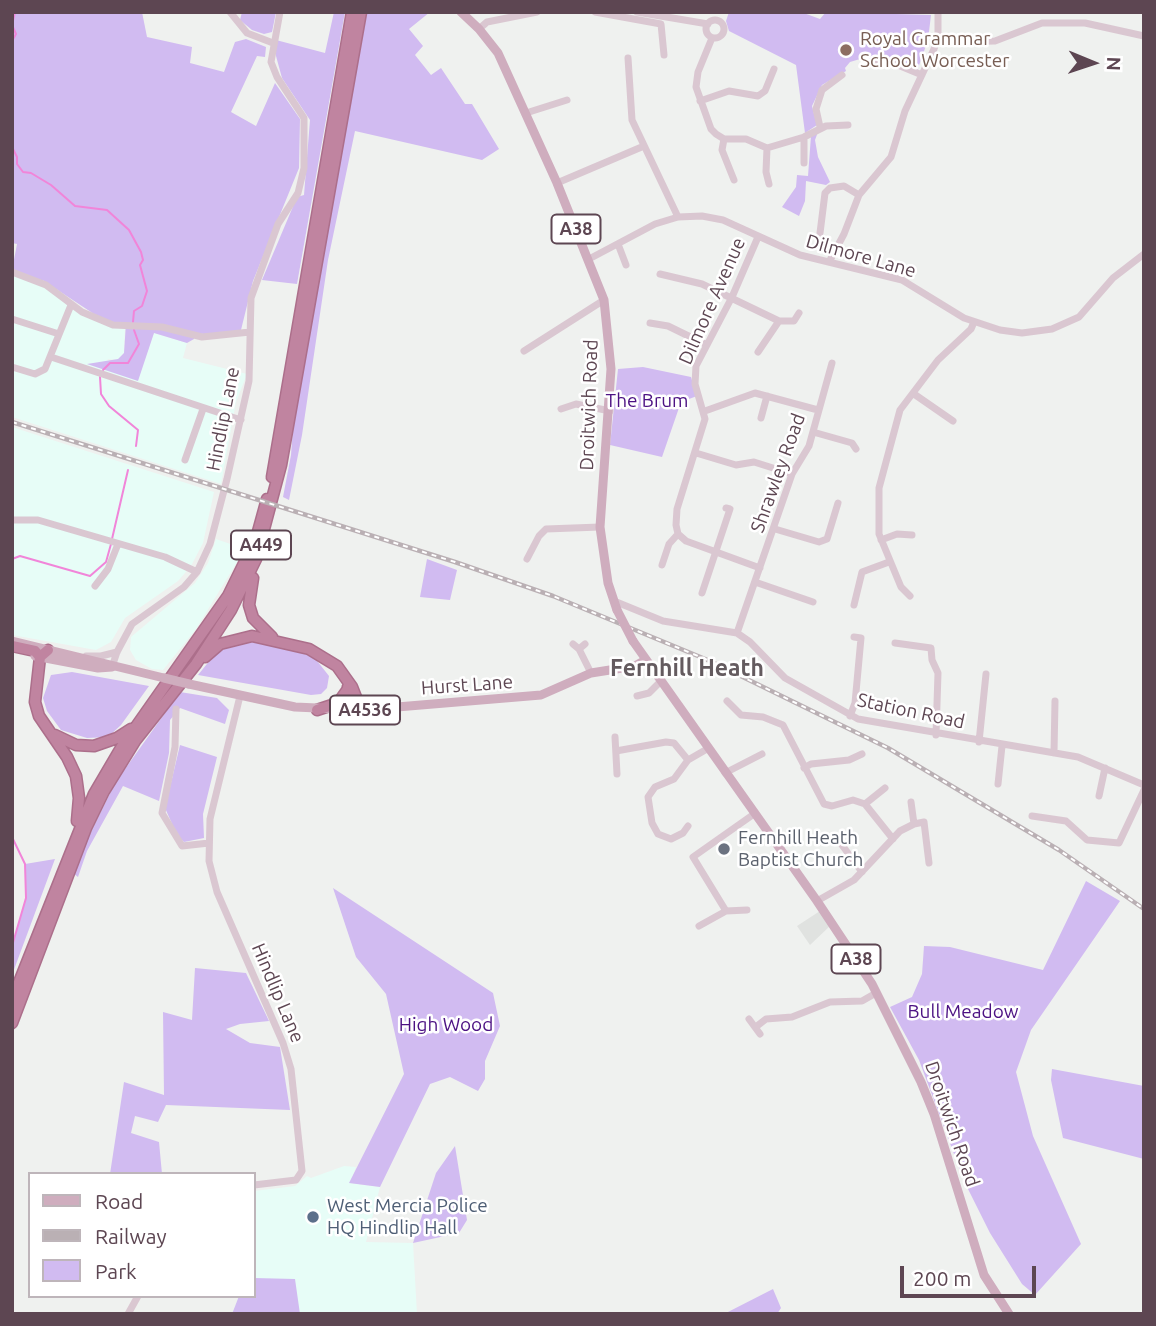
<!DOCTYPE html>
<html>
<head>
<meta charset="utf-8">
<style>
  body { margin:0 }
  #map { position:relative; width:1156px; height:1326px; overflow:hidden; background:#eff1ef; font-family:Ubuntu,sans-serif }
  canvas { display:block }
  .frame { position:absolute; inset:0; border:14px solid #5d4652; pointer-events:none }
  .legend { position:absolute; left:28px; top:1172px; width:228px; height:126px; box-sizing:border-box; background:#fff; border:2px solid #beb5ba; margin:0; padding:9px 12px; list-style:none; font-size:21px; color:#5d4652 }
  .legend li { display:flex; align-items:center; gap:14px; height:35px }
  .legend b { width:35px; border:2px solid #beb5ba }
  .north { position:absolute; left:1058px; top:28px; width:70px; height:70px; -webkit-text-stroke:5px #fff; paint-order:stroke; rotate:92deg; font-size:19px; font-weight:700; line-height:28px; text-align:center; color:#5d4652 }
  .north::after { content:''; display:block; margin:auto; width:24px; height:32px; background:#5d4652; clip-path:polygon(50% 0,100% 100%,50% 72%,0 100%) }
  .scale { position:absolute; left:900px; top:1266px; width:136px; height:32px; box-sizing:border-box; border:4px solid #5d4652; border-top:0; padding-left:9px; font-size:21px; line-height:24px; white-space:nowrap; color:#5d4652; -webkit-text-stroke:5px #fff; paint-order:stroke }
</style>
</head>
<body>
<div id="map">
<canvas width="1156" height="1326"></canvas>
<div class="frame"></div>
<ul class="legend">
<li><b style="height:9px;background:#cfadbe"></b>Road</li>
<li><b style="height:9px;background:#bab0b4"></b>Railway</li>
<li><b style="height:19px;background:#d1bbf1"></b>Park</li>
</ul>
<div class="north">N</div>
<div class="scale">200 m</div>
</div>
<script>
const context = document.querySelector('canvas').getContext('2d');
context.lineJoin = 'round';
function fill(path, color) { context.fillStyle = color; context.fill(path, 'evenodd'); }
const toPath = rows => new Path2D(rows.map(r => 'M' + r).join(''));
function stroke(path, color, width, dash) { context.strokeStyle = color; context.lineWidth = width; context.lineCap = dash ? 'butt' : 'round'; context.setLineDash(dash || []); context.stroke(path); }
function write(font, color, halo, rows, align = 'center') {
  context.font = font + ' Ubuntu,sans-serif'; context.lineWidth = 5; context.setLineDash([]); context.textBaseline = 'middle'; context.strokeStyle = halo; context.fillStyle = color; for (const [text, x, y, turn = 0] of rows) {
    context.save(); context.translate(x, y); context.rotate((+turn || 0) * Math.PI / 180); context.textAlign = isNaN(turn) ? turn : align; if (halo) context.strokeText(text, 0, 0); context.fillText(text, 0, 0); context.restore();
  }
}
const commercial = toPath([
  [12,274,47,288,73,310,109,327,125,328,124,353,118,360,107,359,137,381,154,333,187,343,183,358,247,374,236,402,221,484,12,417],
  [12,427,214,492,203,543,191,566,178,581,125,618,111,642,96,650,12,635],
  [216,539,245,549,196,629,163,670,152,669,136,660,130,650,131,637,195,583,208,563],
  [344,1166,356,1167,350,1183,380,1187,366,1242,413,1243,417,1314,232,1314,239,1296,254,1296,254,1191,295,1186,307,1176,311,1178]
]);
const education = toPath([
  [820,911,830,926,810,945,797,926]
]);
const green = toPath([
  [12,12,142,12,147,37,192,47,190,63,224,72,235,42,246,39,266,47,265,57,257,56,231,112,256,126,275,83,300,119,299,168,253,281,241,330,211,335,195,333,194,339,187,343,154,333,138,381,87,364,118,359,124,353,126,323,106,322,44,281,12,270,17,244,12,243],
  [242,12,276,12,272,32,264,34,252,30,240,20],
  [334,12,345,12,297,284,262,280,297,197,304,195,310,120,282,78,276,56,276,40,325,53],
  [367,12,430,12,409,29,423,46,415,55,431,75,441,68,465,104,472,104,499,149,482,160,355,131,328,260,302,435,289,500,283,497,291,455,293,427],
  [729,12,801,12,820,19,826,12,931,15,928,40,917,71,894,59,860,59,850,62,845,68,846,71,822,85,812,106,817,125,805,133,796,65,729,31,726,21],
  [818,132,815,140,818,157,830,182,826,185,806,181,805,201,799,216,782,207,796,187,797,175,808,176,811,136],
  [643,367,691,377,697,396,681,402,662,457,610,445,618,369],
  [427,559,457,570,450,600,420,597],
  [259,640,314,657,329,676,327,688,321,694,311,695,198,675,219,649,235,642],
  [72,672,149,686,121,725,108,737,87,738,61,730,47,711,43,698,51,675],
  [180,692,217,698,229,710,225,724,180,708,170,720,169,753,159,801,123,786,87,851,78,877,74,874,86,842,115,783],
  [180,745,217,757,203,814,204,838,184,842,177,835,165,808],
  [55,859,12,975,12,946,26,898,25,864],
  [1086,881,1120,901,1031,1030,1016,1072,1033,1136,1081,1244,1035,1295,1022,1284,990,1233,964,1181,919,1060,890,1007,912,997,922,974,924,946,950,947,1043,970],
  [333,888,493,993,500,1026,485,1061,485,1079,478,1091,450,1077,430,1084,380,1187,349,1183,404,1074,386,994,356,957],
  [195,968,246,973,269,1021,240,1024,226,1029,250,1043,280,1047,290,1110,166,1105,158,1122,135,1116,131,1133,159,1142,162,1174,110,1174,124,1082,164,1095,163,1012,192,1020],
  [1052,1069,1144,1086,1144,1159,1063,1138,1051,1080],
  [455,1146,467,1220,459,1233,413,1243,436,1173],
  [254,1278,295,1279,300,1314,232,1314,239,1296,254,1296],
  [773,1289,781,1308,777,1314,724,1314]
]);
const stream = toPath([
  [12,41,16,34,12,25,15,12],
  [12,123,12,147,17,157,17,164,23,172,31,173,51,185,75,206,107,210,129,230,141,252,143,260,140,265,147,291,142,306,134,311,133,322],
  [103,370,110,363,128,363,139,344,134,330],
  [100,377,101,394,109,406,138,430,136,446],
  [112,539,128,470],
  [12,559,20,556,90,576,106,562,111,544],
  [12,837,25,864,26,898,12,946]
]);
const minor = toPath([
  [230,12,247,33,273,43],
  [595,12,661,24,664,55],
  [637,12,708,24],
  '706 29a9 9 0 1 1 18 0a9 9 0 1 1-18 0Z',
  [479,29,487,22,537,12],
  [938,37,947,42,995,41,1042,23,1085,23,1144,36],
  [712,38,698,72,696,87,711,129,716,134,724,139,746,139,767,148,804,137,826,126,848,125],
  [628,58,632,120,678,217],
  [874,64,893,63,922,75],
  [700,101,729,91,758,96,765,91,774,69],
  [526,113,567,100],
  [820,127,816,109,822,90,842,75],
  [724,139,722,150,734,180],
  [767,148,766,172,769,184],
  [804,163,804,137],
  [557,183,644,146],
  [820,233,825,193,830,188,844,186,859,195],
  [758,237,732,297,696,366,695,384,705,419,677,509,676,525,678,534,686,541,760,568],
  [618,244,626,265],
  [589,259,655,224,678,217,702,216,723,220,800,255,902,280,964,318,1000,330,1022,333,1052,329,1079,317,1113,278,1144,254],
  [829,262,844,234,859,195,891,157,905,111,934,49,938,37,938,12],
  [12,272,46,285,82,312,113,325,162,327,202,337,250,332],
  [660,274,702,284,779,321],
  [12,319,59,334],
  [650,323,668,326,707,345],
  [524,351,604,300],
  [758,352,779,321,794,321,799,313],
  [51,357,241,420],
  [12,367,35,374,45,369,71,305],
  [914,394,953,421],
  [561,409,576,404,610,411],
  [705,411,755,393,818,410],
  [761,418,767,396],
  [813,432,852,443,856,449],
  [696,453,736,465,754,462,792,474],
  [185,460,203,409],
  [12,520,38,520,62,527,165,557,197,572],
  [775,529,819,542,827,539,838,503],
  [881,540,897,534,912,535],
  [527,559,539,536,546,529,600,527],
  [662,565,669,544,678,534],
  [755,582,813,602],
  [95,586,108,569,118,544],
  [702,593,730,509,726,508],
  [910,596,901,587,879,534,879,488,900,410,938,360,971,329,974,322],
  [614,601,663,621,737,633,750,642,785,678,858,719,1078,757,1144,785],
  [854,605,862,572,889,562],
  [737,633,792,474,809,446,832,363],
  [895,643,931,648,932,660,938,673,936,735],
  [573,644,579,649,585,644],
  [579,649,591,673],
  [86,656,101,656,117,652],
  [112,667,117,652,132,624,184,587,197,572,210,544,227,479,249,381,251,298,278,224,298,193,304,168,304,118,277,77,271,62,280,12],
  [240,696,210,819,209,861,217,892,283,1043,291,1069,302,1171,296,1180,254,1185],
  [637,696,649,693,659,683],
  [727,701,741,715,763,717,783,725,824,804,832,806,853,800,865,804,893,839],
  [176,709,175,747,162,813,182,846,209,843],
  [850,716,855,703,861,638,854,637],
  [615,737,617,774],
  [979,742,986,674],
  [616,751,666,742,674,743,688,760],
  [1054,753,1055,701],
  [804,768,811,764,849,760,862,754],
  [725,773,762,754],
  [998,784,1002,746],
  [1099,796,1105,768],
  [911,802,914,824,924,822,929,863],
  [865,804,885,788],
  [1032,816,1066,821,1087,840,1119,843,1144,790],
  [688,826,683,833,671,839,658,834,652,823,648,797,655,787,674,779,688,760,707,749],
  [839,841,862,872],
  [817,901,854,880,900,831,914,824],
  [726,911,747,910],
  [699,926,726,911,693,857,754,814],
  [749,1019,760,1034],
  [757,1026,766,1019,792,1017,830,1002,862,1001,876,993],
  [128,1314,138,1296]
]);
const major = toPath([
  [461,12,479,29,498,53,557,183,604,300,611,369,600,527,608,583,617,610],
  [12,641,164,678],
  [633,641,817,901,872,984,921,1082,934,1114,984,1275,1009,1314],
  [35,656,98,668,112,667],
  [189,684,295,707,361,710,541,695,591,673,635,666,644,661]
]);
const highway = toPath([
  [272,477,352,12],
  [253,578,249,605,253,618,272,637],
  [12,646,35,651,40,657],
  [48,650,40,657,35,702,39,716,67,757,76,776,79,798,77,821],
  [205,657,220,644,252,636,309,649,337,666,352,687,361,710],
  [348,687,352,711],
  [317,710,338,703,348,689],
  [55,735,76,745,94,746,117,738,131,729],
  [12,1000,94,794,121,748,228,596,256,539,267,499],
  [12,1023,86,828,104,791,135,741,196,664,231,610,256,559,281,465,361,12]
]);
const rail = toPath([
  [12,422,455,562,553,596,710,661,888,748,1059,850,1144,909]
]);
const majorBridge = toPath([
  [617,610,633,641],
  [164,678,189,684]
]);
const markers = [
  [846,50,7,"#8d6e63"],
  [724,849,7,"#6b7280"],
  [313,1217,7,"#5c6f8a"]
];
const shields = [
  [576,229,49],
  [261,545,60],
  [365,710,70],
  [856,959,49]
];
const shieldNames = [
  ["A38",576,229],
  ["A449",261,545],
  ["A4536",365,710],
  ["A38",856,959]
];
const educationNames = [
  ["Royal Grammar",860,39],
  ["School Worcester",860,61]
];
const streetNames = [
  ["Dilmore Lane",861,256,16],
  ["Dilmore Avenue",712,301,-66],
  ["Droitwich Road",589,405,-88],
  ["Hindlip Lane",223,419,-79],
  ["Shrawley Road",778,473,-70],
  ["Hurst Lane",467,685,-4],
  ["Station Road",911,711,12],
  ["Hindlip Lane",278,993,67],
  ["Droitwich Road",952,1124,71]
];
const parkNames = [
  ["The Brum",647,401],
  ["Bull Meadow",963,1012],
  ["High Wood",446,1025]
];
const worshipNames = [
  ["Fernhill Heath",738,838],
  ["Baptist Church",738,860]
];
const serviceNames = [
  ["West Mercia Police",327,1206],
  ["HQ Hindlip Hall",327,1228]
];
const quarterNames = [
  ["Fernhill Heath",687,668]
];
fill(commercial, '#e7fdf7');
fill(education, '#e0e2e0');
fill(green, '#d1bbf1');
stroke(stream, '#f185d9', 2);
stroke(highway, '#ac6f8b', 13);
stroke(minor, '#dac7d1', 7);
stroke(major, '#cfadbe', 9);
stroke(highway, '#c084a0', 10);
stroke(rail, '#bab0b4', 4.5);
stroke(rail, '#fff', 2, [5]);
stroke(majorBridge, '#cfadbe', 9);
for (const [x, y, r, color] of markers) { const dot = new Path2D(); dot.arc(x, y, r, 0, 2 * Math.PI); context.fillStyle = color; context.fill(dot); stroke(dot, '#fff', 2.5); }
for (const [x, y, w] of shields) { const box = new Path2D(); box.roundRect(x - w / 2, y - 14.5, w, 29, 5); context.fillStyle = '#fff'; context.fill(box); stroke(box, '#5d4652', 2); }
write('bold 18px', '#5d4652', null, shieldNames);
write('19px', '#785e54', '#fff', educationNames, 'left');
write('19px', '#5d4652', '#fff', streetNames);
write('19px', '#4c1283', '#fff', parkNames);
write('19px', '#5b616d', '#fff', worshipNames, 'left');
write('19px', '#4e5e75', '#fff', serviceNames, 'left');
write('bold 23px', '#645b5f', '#fff', quarterNames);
</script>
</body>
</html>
